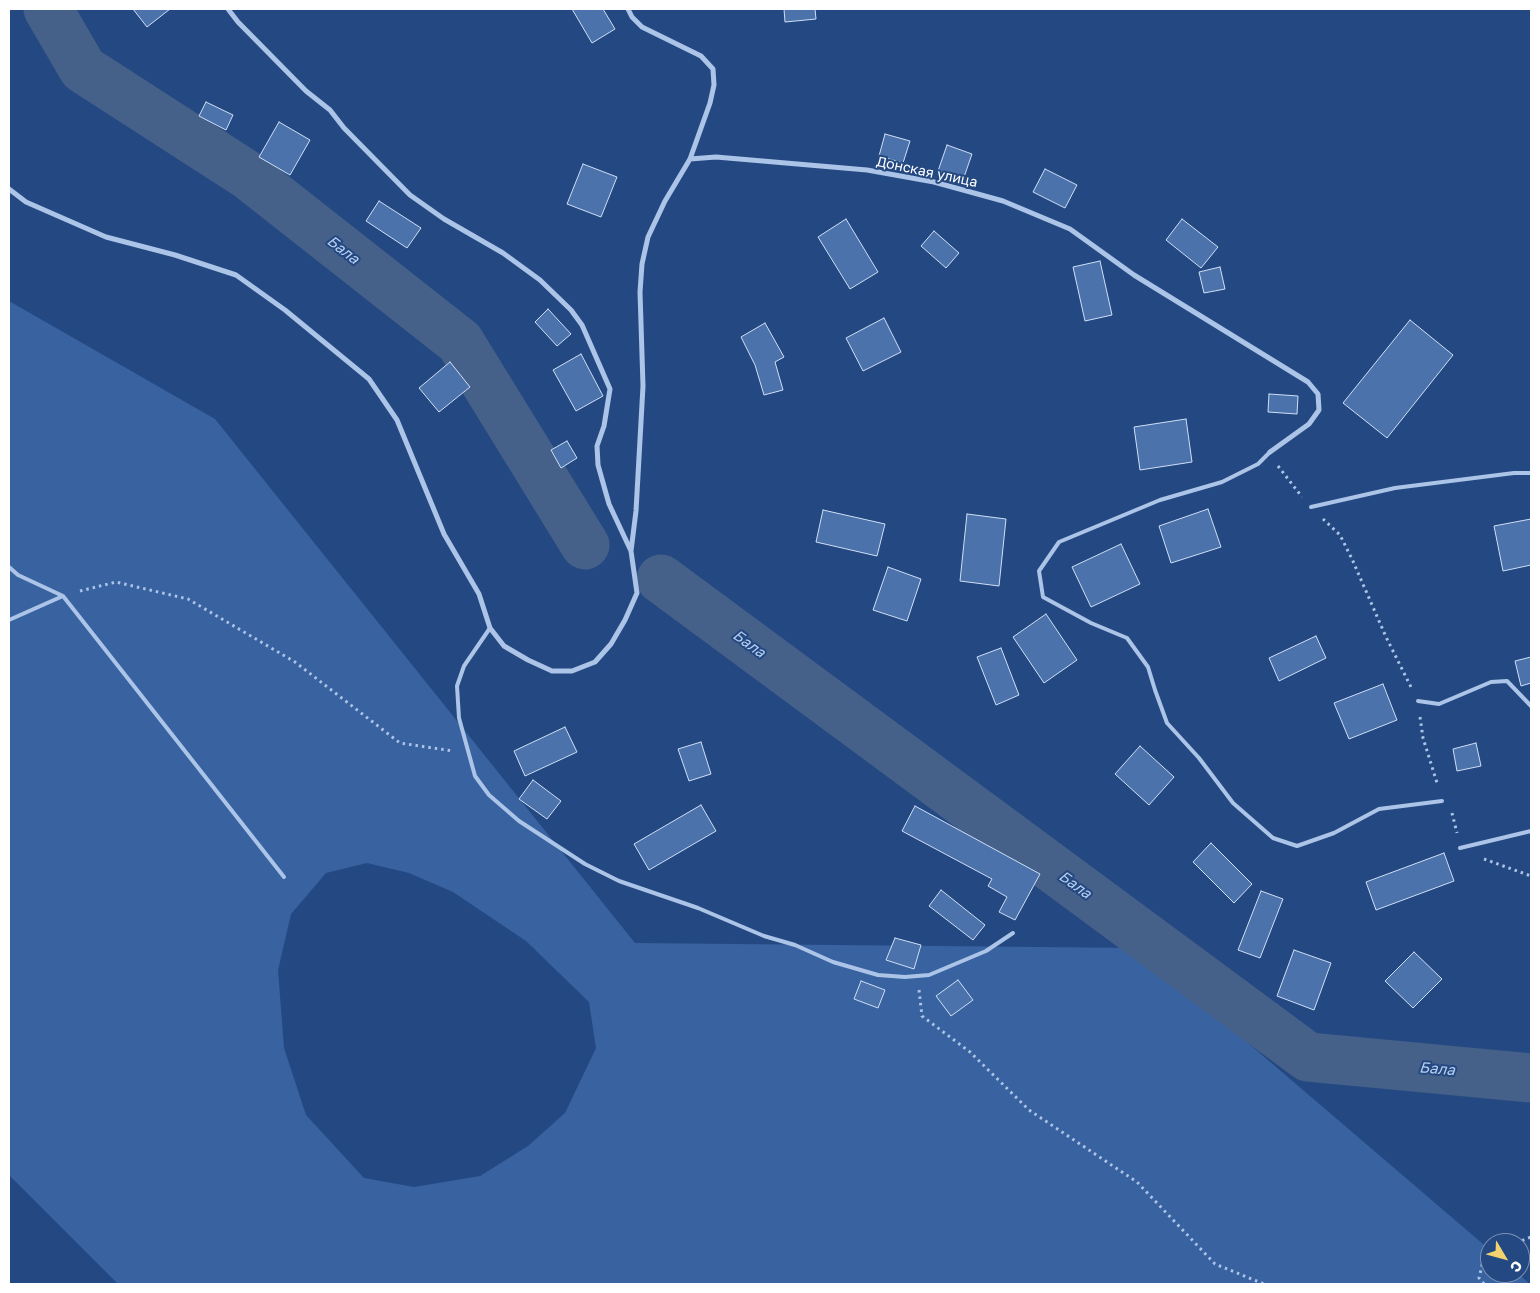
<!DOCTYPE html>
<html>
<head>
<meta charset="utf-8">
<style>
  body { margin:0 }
  #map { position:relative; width:1540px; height:1293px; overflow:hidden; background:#244982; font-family:"Golos Text",sans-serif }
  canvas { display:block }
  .frame { position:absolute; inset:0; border:10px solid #fff; pointer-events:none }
  .north { position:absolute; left:1480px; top:1233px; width:50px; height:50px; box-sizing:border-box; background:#244982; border:1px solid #7c92b4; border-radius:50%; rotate:127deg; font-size:14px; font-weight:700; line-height:20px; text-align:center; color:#fff }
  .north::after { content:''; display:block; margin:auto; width:18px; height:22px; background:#f2d16f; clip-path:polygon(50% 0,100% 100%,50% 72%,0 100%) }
</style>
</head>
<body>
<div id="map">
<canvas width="1540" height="1293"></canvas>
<div class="frame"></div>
<div class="north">С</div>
</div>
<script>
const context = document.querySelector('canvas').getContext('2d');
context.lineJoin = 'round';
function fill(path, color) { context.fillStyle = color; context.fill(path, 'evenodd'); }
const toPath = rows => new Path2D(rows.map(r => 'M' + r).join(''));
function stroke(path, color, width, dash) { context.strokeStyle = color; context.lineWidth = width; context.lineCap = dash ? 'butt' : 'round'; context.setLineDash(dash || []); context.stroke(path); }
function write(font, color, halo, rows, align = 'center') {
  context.font = font + ' "Golos Text",sans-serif'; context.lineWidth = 4; context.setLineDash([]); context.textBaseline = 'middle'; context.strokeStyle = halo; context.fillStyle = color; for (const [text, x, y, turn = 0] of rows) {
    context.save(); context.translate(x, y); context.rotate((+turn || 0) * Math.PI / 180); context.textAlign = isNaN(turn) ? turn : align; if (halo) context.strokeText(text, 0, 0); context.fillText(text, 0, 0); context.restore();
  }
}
const green = toPath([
  [9,301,215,419,635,943,1137,948,1490,1250,1490,1273,1517,1273,1530,1284,118,1284,9,1175],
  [367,863,409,873,453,892,526,941,589,1002,596,1048,565,1113,528,1146,480,1176,414,1187,364,1178,306,1115,284,1048,278,970,291,914,326,873]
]);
const river = toPath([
  [48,9,83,69,249,176,460,342,585,545],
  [661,579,1308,1057,1531,1078]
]);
const building = toPath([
  [133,9,170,9,147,27,133,9],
  [572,9,603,9,615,29,592,43,572,9],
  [784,9,815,9,816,19,785,22,784,9],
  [206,102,233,115,226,130,199,116,206,102],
  [279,122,310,140,290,175,259,157,279,122],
  [885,134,910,141,903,163,879,156,885,134],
  [947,145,972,154,963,180,938,171,947,145],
  [583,164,617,177,601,217,567,204,583,164],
  [1045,169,1077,185,1065,208,1033,192,1045,169],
  [379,201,421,228,407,248,366,221,379,201],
  [846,219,878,272,850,289,818,237,846,219],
  [1182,219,1218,247,1201,268,1166,240,1182,219],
  [934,231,959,253,946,268,921,246,934,231],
  [1100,261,1112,315,1085,321,1073,267,1100,261],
  [1220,267,1225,289,1204,293,1199,272,1220,267],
  [548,309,571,334,557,346,535,322,548,309],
  [884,318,901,352,863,371,846,338,884,318],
  [1410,320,1453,355,1387,438,1343,403,1410,320],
  [765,323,784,357,775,362,783,390,764,395,755,365,741,337,765,323],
  [581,354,603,396,576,411,553,370,581,354],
  [450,362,470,387,439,412,419,388,450,362],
  [1269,394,1298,396,1297,414,1268,412,1269,394],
  [1186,419,1192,462,1140,470,1134,427,1186,419],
  [567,441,577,458,561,468,551,450,567,441],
  [1208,509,1221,547,1171,563,1159,526,1208,509],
  [823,510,885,524,877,556,816,542,823,510],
  [967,514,1006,519,999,586,960,581,967,514],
  [1531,519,1531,565,1503,571,1494,526,1531,519],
  [1121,544,1140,584,1091,607,1072,567,1121,544],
  [888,567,921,579,907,621,873,610,888,567],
  [1046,614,1077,660,1044,683,1013,637,1046,614],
  [1316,636,1326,658,1279,681,1269,658,1316,636],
  [1001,648,1019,695,996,705,977,657,1001,648],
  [1531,657,1531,683,1521,686,1515,661,1531,657],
  [1383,684,1397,720,1349,739,1334,703,1383,684],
  [565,727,577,752,525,776,514,751,565,727],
  [701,742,711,774,689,781,678,749,701,742],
  [1476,743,1481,766,1457,771,1453,749,1476,743],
  [1140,746,1174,777,1149,805,1115,774,1140,746],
  [533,780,561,801,547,819,519,799,533,780],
  [701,805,716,831,649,870,634,844,701,805],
  [915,806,1040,874,1015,920,999,912,1007,897,988,886,992,879,902,831,915,806],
  [1211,843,1252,884,1234,903,1193,862,1211,843],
  [1444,853,1454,881,1376,910,1366,882,1444,853],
  [941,890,985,925,973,940,929,906,941,890],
  [1261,891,1283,899,1260,958,1238,950,1261,891],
  [895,938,921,945,914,969,886,960,895,938],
  [1294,950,1331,963,1314,1010,1277,996,1294,950],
  [1414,952,1442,979,1413,1008,1385,981,1414,952],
  [958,980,973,1000,951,1016,936,996,958,980],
  [861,981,885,990,878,1008,854,999,861,981]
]);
const path = toPath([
  [1278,466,1302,497],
  [1323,519,1340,535,1352,559,1386,637,1411,687],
  [80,591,116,582,188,599,295,662,400,743,453,751],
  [1420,717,1423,738,1438,786],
  [1452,813,1457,833],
  [1484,859,1531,876],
  [919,990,922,1016,970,1052,1029,1110,1137,1182,1215,1264,1264,1284],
  [1516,1243,1531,1237],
  [1484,1284,1479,1278,1483,1261,1490,1256]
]);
const service = toPath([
  [1270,452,1258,464,1222,482,1160,500,1059,542,1039,571,1043,597,1091,623,1127,638,1148,667,1155,690,1167,723,1199,758,1233,803,1273,838,1297,846,1334,833,1379,809,1442,801],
  [1311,507,1395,488,1514,473,1531,473],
  [9,567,18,575,63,596,284,877],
  [9,620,63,596],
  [490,628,464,666,457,686,459,718,475,776,489,795,519,821,585,864,619,881,698,908,764,936,795,945,833,962,878,975,905,977,929,975,986,951,1013,933],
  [1418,701,1439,704,1491,682,1507,681,1531,706],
  [1460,848,1531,831]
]);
const minor = toPath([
  [228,9,238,22,306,91,330,110,344,128,410,195,444,219,503,253,540,280,571,310,582,325,610,389,604,426,597,446,598,465,609,504,631,551],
  [690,159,716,157,867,170,934,182,1003,201,1070,229,1134,275,1308,382,1318,394,1319,410,1309,424,1270,452],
  [9,189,26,202,106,237,175,255,236,275,285,310,369,379,397,420,444,534,479,594,490,628,504,646,528,660,552,671,572,671,595,662,611,644,625,620,637,593,631,551,636,511,643,386,640,292,642,264,648,237,665,201,690,159,710,103,714,85,713,69,701,56,642,27,632,17,628,9]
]);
const streetNames = [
  ["Донская улица",927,172,12]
];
const waterNames = [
  ["Бала",343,250,38],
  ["Бала",749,644,36],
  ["Бала",1075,885,36],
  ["Бала",1437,1069,5]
];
fill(green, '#3862a0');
stroke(river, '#456089', 49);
fill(building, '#4c72ab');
stroke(building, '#cfdff6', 1);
stroke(path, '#abc4e7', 3, [2.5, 4]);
stroke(service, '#abc4e7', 4);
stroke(minor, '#abc4e7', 5);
write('14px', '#fff', '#244982', streetNames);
write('italic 15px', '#b7ceef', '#244982', waterNames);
</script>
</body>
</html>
